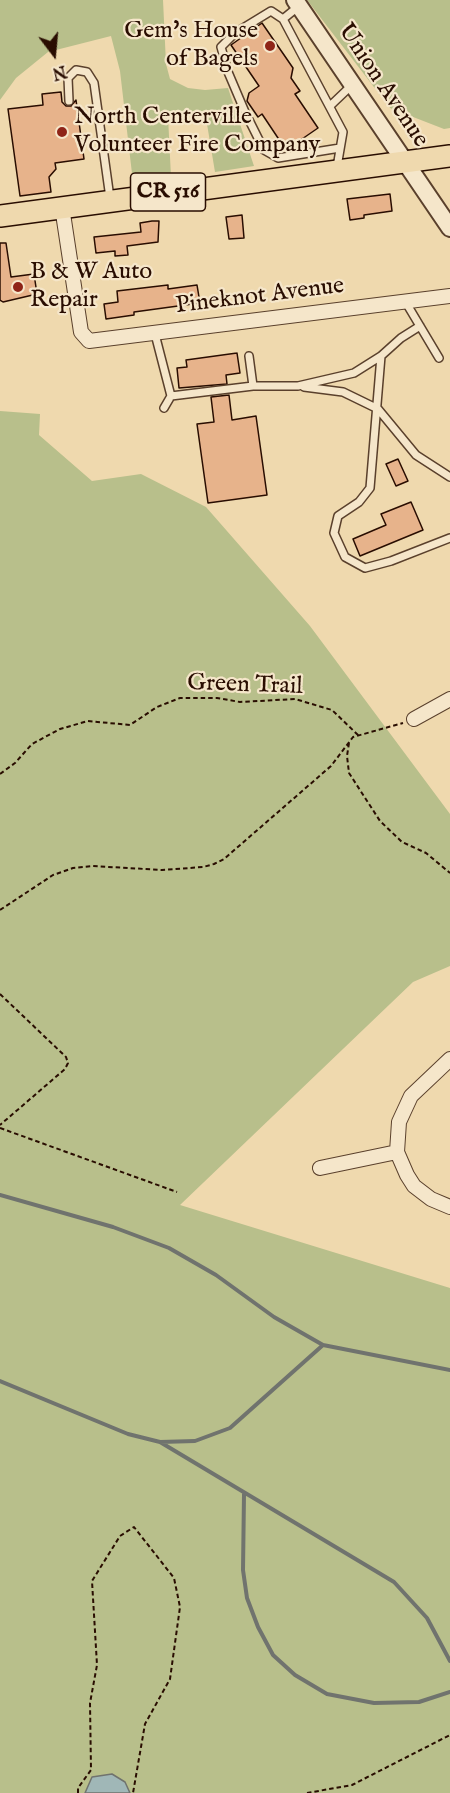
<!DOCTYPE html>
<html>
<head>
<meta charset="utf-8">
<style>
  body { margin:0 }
  #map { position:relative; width:450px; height:1793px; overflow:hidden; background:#efd9ae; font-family:"IM FELL English",serif }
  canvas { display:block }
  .north { position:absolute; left:24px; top:24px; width:60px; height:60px; -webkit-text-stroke:4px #f5e6ca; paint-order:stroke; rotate:164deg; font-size:16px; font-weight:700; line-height:24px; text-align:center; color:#290d01 }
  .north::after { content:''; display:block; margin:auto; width:21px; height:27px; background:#290d01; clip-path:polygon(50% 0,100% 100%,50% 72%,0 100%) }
</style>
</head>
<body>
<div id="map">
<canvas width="450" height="1793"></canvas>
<div class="north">N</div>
</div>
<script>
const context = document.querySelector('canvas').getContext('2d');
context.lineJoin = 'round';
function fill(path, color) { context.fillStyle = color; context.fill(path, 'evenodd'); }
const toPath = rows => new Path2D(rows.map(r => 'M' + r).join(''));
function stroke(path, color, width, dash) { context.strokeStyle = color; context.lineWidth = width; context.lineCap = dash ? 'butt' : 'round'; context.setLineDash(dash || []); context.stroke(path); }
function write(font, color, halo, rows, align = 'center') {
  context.font = font + ' "IM FELL English",serif'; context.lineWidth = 4.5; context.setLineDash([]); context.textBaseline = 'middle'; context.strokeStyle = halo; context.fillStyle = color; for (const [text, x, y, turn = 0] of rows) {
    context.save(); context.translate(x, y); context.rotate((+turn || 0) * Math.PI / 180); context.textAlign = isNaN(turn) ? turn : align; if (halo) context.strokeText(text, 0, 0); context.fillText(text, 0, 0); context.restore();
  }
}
const green = toPath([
  [0,0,163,0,166,64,170,79,188,88,205,90,228,88,254,166,215,172,205,112,168,116,171,177,133,182,120,71,111,36,48,52,16,78,0,100],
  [307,0,450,0,450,128,444,129,390,108],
  [0,411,40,414,39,435,92,481,141,474,206,507,310,626,450,814,450,966,413,982,180,1205,450,1288,450,1793,0,1793]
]);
const water = toPath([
  [112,1774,125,1782,130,1793,85,1793,92,1777,112,1774]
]);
const stream = toPath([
  [0,1195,113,1227,169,1248,216,1275,274,1317,323,1345,450,1370],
  [0,1381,128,1434,160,1442,195,1441,230,1428,323,1345],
  [160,1442,394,1582,427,1618,450,1661],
  [244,1494,243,1570,247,1598,258,1627,273,1655,295,1675,327,1694,374,1703,419,1702,450,1692]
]);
const building = toPath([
  [262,23,293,68,291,78,300,91,295,94,318,128,286,150,262,114,258,117,247,101,249,93,259,86,231,45,262,23],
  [61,92,62,102,66,106,71,106,76,100,84,159,55,163,56,169,49,177,51,192,20,196,8,109,43,105,42,94,61,92],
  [390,194,392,211,364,215,364,218,350,220,347,199,390,194],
  [242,215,244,238,229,239,226,217,242,215],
  [152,221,159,221,158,242,127,246,128,255,115,256,115,251,96,253,94,237,141,232,140,223,152,221],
  [0,243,6,243,11,277,34,274,37,294,3,302,0,300,0,243],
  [168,285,168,289,197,285,200,303,134,312,134,315,106,319,104,304,118,302,117,291,168,285],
  [237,353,240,373,226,375,227,384,179,388,177,368,187,367,186,360,237,353],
  [229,395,232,420,256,416,267,495,208,503,197,424,214,422,211,397,229,395],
  [398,459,408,481,396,486,386,464,398,459],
  [411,502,423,530,360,556,353,539,386,525,381,514,411,502]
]);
const path = toPath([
  [349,743,347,756,349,773,380,821,402,842,426,853,450,873],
  [0,774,15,763,32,744,60,729,88,721,130,725,157,707,180,698,217,698,240,702,295,699,332,710,358,735],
  [0,910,53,875,73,868,93,866,162,870,203,867,214,864,224,859,331,766,353,737,403,723],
  [0,994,66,1057,68,1063,65,1069,0,1125],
  [0,1128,177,1192],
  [78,1793,78,1788,91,1770,90,1703,97,1665,92,1581,120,1536,134,1527,174,1578,180,1607,170,1679,145,1724,133,1793],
  [307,1793,352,1785,450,1735]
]);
const service = toPath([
  [299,6,283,19,343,132,337,167],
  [283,19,271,11,235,33,221,47,228,72,245,112,264,150,278,158,340,148],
  [69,101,68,78,76,70,87,72,94,83,110,198],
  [330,106,352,85],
  [405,301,439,358],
  [420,326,401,338,381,356,370,488,359,502,338,516,334,533,345,557,365,568,391,561,450,538],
  [155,334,171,396],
  [249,356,253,386],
  [304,387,343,392,378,409,416,455,450,477],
  [164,408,171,396,253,386,298,386,354,373,381,356]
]);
const minor = toPath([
  [62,207,81,332,89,341,450,296],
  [414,719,450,699],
  [450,1059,411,1096,399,1122,397,1152,407,1175,414,1186,431,1199,450,1207],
  [320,1168,397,1152]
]);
const tertiary = toPath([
  [295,0,450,228]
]);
const primary = toPath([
  [0,216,450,156]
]);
const markers = [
  [270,46,6,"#8f2418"],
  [62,132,6,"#8f2418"],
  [18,287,6,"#8f2418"]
];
const shields = [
  [168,192,75]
];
const shieldNames = [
  ["CR 516",168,192]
];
const poiNames = [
  ["Gem's House",258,32,"right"],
  ["of Bagels",258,60,"right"],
  ["North Centerville",74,118],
  ["Volunteer Fire Company",74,146],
  ["B & W Auto",30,273],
  ["Repair",30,301]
];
const streetNames = [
  ["Union Avenue",382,86,56],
  ["Pineknot Avenue",260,297,-7],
  ["Green Trail",245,686,2]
];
fill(green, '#b8bf8b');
fill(water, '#a0b7b7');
stroke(water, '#70736e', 1.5);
stroke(stream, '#70736e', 4);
fill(building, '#e7b38b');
stroke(building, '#290d01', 1.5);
stroke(service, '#5a402c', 10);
stroke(minor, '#5a402c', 16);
stroke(tertiary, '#5a402c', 20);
stroke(primary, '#290d01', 24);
stroke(path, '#290d01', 2, [4.5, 3]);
stroke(service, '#f5e6ca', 7);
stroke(minor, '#f5e6ca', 14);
stroke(tertiary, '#f5e6ca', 16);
stroke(primary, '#efd9ae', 21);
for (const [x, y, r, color] of markers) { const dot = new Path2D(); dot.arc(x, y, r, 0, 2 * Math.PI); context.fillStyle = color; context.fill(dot); stroke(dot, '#f5e6ca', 2); }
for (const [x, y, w] of shields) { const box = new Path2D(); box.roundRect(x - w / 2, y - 19, w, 38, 4.5); context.fillStyle = '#f5e6ca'; context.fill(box); stroke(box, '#290d01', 1.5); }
write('bold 22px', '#290d01', null, shieldNames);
write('24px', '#290d01', '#f5e6ca', poiNames, 'left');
write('24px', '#290d01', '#f5e6ca', streetNames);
</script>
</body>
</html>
